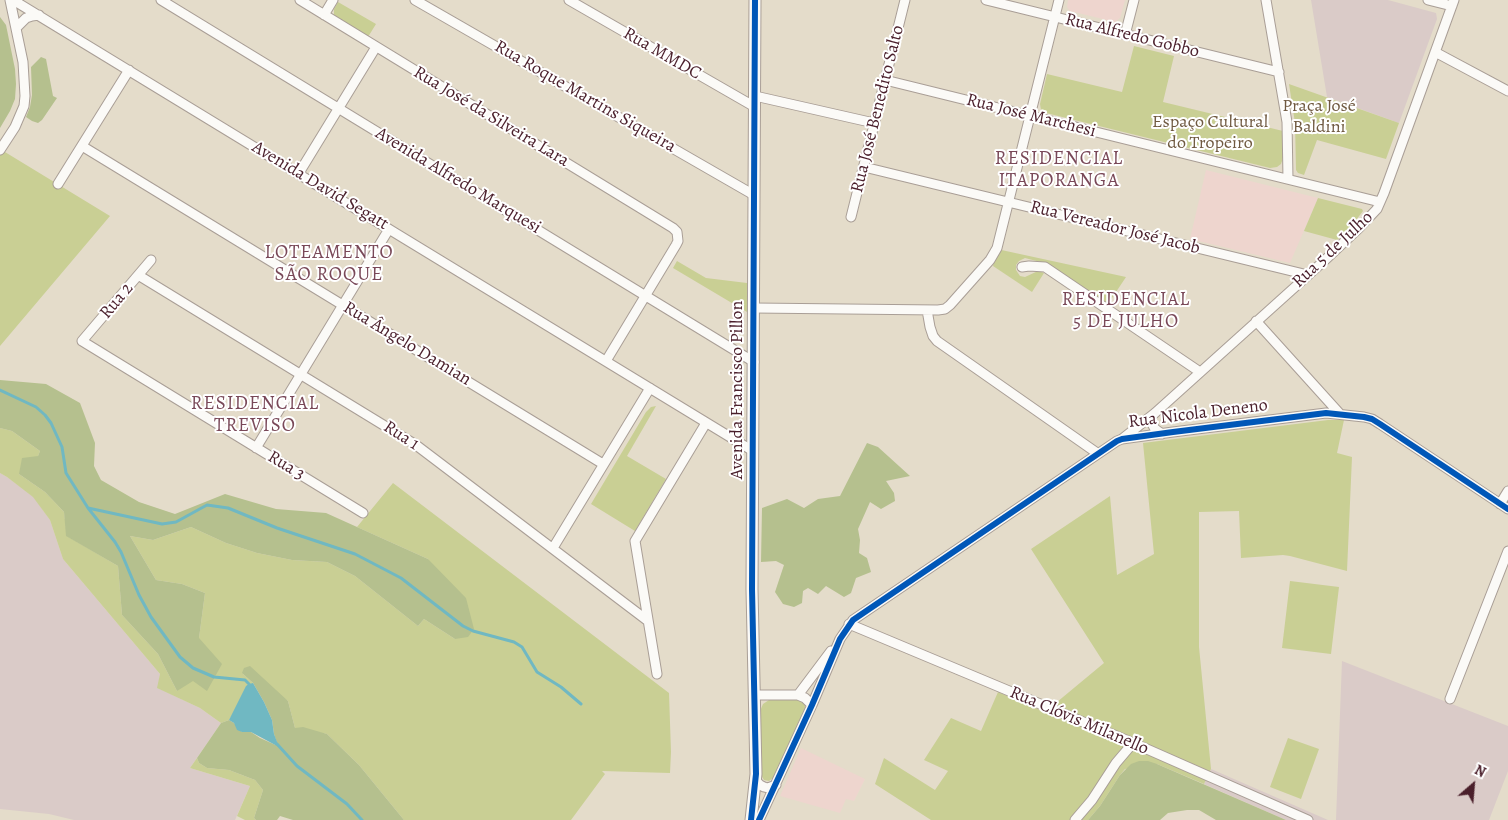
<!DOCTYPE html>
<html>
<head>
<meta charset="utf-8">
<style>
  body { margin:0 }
  #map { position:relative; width:1508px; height:820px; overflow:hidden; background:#e4dcca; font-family:Alegreya,serif }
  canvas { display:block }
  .north { position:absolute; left:1448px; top:760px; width:50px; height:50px; -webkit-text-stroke:4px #fff; paint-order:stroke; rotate:27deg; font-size:14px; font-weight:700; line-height:20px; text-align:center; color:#4a1f2b }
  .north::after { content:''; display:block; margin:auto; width:18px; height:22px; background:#4a1f2b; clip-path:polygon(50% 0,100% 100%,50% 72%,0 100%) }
</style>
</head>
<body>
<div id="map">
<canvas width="1508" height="820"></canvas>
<div class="north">N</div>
</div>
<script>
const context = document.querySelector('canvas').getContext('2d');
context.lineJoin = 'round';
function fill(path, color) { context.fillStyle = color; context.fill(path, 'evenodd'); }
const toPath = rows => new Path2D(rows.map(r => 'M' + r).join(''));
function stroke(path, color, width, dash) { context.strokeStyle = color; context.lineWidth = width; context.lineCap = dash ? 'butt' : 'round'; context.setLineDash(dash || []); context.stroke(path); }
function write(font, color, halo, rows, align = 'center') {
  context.font = font + ' Alegreya,serif'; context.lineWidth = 4; context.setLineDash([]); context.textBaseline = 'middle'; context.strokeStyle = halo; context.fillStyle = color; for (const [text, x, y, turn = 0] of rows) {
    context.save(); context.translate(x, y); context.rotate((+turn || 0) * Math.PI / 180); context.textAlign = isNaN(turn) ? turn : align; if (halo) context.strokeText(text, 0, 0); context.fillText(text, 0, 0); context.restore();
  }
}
const built = toPath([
  [1068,0,1125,0,1120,18,1115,22,1070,11,1067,7],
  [1206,170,1318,198,1290,263,1190,239],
  [801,748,865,779,854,801,846,799,840,813,780,796]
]);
const industrial = toPath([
  [1311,0,1388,0,1436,13,1437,19,1399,123,1327,97],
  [0,473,7,477,34,497,50,520,63,559,160,674,158,688,200,708,221,723,190,768,250,786,235,820,74,820,49,814,0,809],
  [1342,661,1508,726,1508,771,1489,820,1336,820],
  [1211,769,1328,820,1286,820,1204,784]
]);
const green = toPath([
  [338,2,376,24,368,37,334,15,334,9],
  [1134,46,1174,56,1163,102,1283,131,1283,158,1281,164,1277,167,1270,168,1046,113,1041,110,1040,104,1047,74,1122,92],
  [1289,84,1399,123,1386,159,1317,140,1304,175,1298,173,1296,170,1295,123],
  [0,149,110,216,0,346],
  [1318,198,1362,209,1363,211,1353,224,1337,240,1304,231],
  [997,249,1006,251,1126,277,1108,304,1048,264,1025,258,1019,261,1016,265,1016,270,1020,276,1025,277,1038,271,1044,273,1032,292,993,266],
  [677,261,706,278,747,283,747,312,673,268],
  [656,406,627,456,666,479,635,531,591,504,646,412,651,407],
  [1328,420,1344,420,1337,453,1352,457,1347,571,1290,556,1283,555,1241,558,1239,511,1199,512,1199,647,1211,769,1204,784,1157,764,1125,769,1120,775,1100,806,1088,820,931,820,875,784,884,758,935,790,948,771,924,760,951,718,981,731,998,692,1045,712,1104,663,1031,549,1110,496,1117,575,1154,554,1143,443],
  [0,428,12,431,40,451,38,456,19,474,45,492,64,512,67,536,118,566,122,615,158,654,177,691,199,638,205,593,182,584,156,580,130,536,153,540,191,527,226,543,257,553,292,560,327,562,355,576,418,626,424,619,455,639,428,559,357,527,393,483,669,693,671,752,670,773,602,771,605,774,571,820,404,820,359,765,327,734,295,728,288,701,242,673,253,683,229,720,221,723,200,708,157,688,160,674,63,559,50,520,33,497,7,477,0,473],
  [1290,581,1339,587,1331,654,1282,648],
  [769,700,799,700,804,702,805,705,805,708,774,777,769,781,764,780,761,775,760,711,763,704],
  [1288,738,1319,749,1301,799,1270,787],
  [197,758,199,763,207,768,229,770,255,780,263,790,254,818,256,820,245,820,237,816,250,786,190,768]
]);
const forest = toPath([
  [0,17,6,25,15,69,16,84,15,99,10,111,0,128],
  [41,57,46,59,53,96,57,98,42,120,38,123,32,121,26,117,30,107,32,95,31,67],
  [0,380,46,384,80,403,95,443,94,466,101,480,139,502,175,514,225,494,276,509,326,513,428,559,466,598,474,629,468,637,455,639,424,619,418,626,355,576,327,562,292,560,257,553,226,543,191,527,153,540,130,536,156,580,182,584,205,593,199,638,222,664,207,691,193,681,177,691,158,654,122,615,118,566,66,536,64,512,45,492,19,474,22,458,38,456,40,451,12,431,0,428],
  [867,443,878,447,910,476,886,481,894,493,895,501,881,509,870,502,858,529,860,540,859,553,867,558,871,572,856,578,851,593,844,597,826,586,818,594,808,588,803,591,802,603,794,607,783,604,775,592,784,565,776,561,761,562,762,508,787,499,804,508,818,499,840,496],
  [250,666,288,701,295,728,303,727,327,734,359,765,404,820,293,820,280,816,277,820,256,820,254,818,263,790,255,780,229,770,207,768,199,763,197,758,221,723,229,720,234,723,242,732,251,732,260,738,278,746,274,734,272,720,264,702,253,683,242,673,244,668],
  [1139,761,1148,761,1157,764,1286,820,1216,820,1199,810,1187,810,1168,813,1160,820,1088,820,1100,806,1120,775,1131,764]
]);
const water = toPath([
  [253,683,264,702,272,720,274,734,279,747,251,732,242,732,237,730,234,723,229,720,246,686,249,684]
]);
const stream = toPath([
  [0,390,36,407,45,415,51,423,62,447,66,473,88,508,115,542,121,552,139,595,151,617,180,657,193,668,214,677,245,680,249,684,250,687],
  [88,508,162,524,176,522,207,505,228,508,277,528,355,554,401,578,463,626,473,631,514,642,522,647,537,672,561,687,581,704],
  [277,744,297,766,347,804,362,820]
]);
const minor = toPath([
  [13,0,753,451],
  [161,0,754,362],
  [300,0,673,228,677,232,678,241,676,245,606,361],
  [415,0,754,195],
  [569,0,755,107],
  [986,0,1279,72],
  [1266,0,1287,122,1288,179],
  [1428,0,1452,6],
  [324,15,333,0],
  [16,28,26,18,32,16,39,15],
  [1125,35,1134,0],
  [1435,52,1508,91],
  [885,80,1380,202],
  [755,96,874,123],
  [82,146,603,464],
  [0,150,15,127,24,106,25,96,23,62,10,0],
  [864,167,1308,275],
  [299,173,376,47],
  [58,184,129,70],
  [851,217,905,0],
  [151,260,82,341,363,513],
  [1022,267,1029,266,1045,267,1200,372],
  [138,275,416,445,648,621],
  [754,308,938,310,945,309,950,305,990,260,997,248,1059,0],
  [927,310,930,327,933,336,937,341,1097,453],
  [1256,321,1340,414],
  [1149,418,1155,429,1162,434],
  [1122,439,1155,413,1325,260,1359,228,1377,209,1384,193,1454,0],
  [256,448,389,229],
  [1500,504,1508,491],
  [553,548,650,388],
  [849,624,1131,742,1308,820],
  [657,674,635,541,706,423],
  [754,695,798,695,805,698,812,705],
  [798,695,831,651],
  [1450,699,1508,551],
  [755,780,760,785,764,787,768,788,776,785],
  [759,820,812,705,840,639,853,620,1117,441,1122,439,1173,432,1326,413,1364,417,1372,419,1380,424,1508,509],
  [1075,820,1092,800,1116,763,1133,743]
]);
const major = toPath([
  [751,820,756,774,752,589,755,0]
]);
const cycleway = toPath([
  [751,820,756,774,752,589,755,0],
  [759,820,812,705,840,639,853,620,1117,441,1122,439,1173,432,1326,413,1364,417,1372,419,1380,424,1508,509]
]);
const streetNames = [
  ["Rua Alfredo Gobbo",1132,36,14],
  ["Rua MMDC",662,54,30],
  ["Rua Roque Martins Siqueira",585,97,30],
  ["Rua José Benedito Salto",878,109,-76],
  ["Rua José Marchesi",1031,116,14],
  ["Rua José da Silveira Lara",491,117,31],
  ["Avenida Alfredo Marquesi",458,181,31],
  ["Avenida David Segatt",320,186,31],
  ["Rua Vereador José Jacob",1115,228,14],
  ["Rua 5 de Julho",1333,250,-43],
  ["Rua 2",117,301,-50],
  ["Rua Ângelo Damian",407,344,31],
  ["Avenida Francisco Pillon",738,390,-90],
  ["Rua Nicola Deneno",1198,414,-7],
  ["Rua 1",401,436,33],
  ["Rua 3",286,466,31],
  ["Rua Clóvis Milanello",1079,721,23]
];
const parkNames = [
  ["Praça José",1319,107],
  ["Baldini",1319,128],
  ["Espaço Cultural",1210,123],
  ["do Tropeiro",1210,144]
];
const neighbourhoodNames = [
  ["RESIDENCIAL",1059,159],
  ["ITAPORANGA",1059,181],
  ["LOTEAMENTO",329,253],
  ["SÃO ROQUE",329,275],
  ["RESIDENCIAL",1126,300],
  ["5 DE JULHO",1126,322],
  ["RESIDENCIAL",255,404],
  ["TREVISO",255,426]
];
fill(built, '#eed5ce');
fill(industrial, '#dacbc8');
fill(green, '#c9cf94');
fill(forest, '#b5c08e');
fill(water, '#70b8c2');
stroke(stream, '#70b8c2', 3);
stroke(minor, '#a99e96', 11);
stroke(major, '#a99e96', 13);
stroke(minor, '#fbfaf7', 9);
stroke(major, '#fbfaf7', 11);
stroke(cycleway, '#0057b8', 6);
write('18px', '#4a1f2b', '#fff', streetNames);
write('18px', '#6f5940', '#fff', parkNames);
context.letterSpacing = '1px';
write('19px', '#794858', '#fff', neighbourhoodNames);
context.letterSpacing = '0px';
</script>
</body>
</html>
